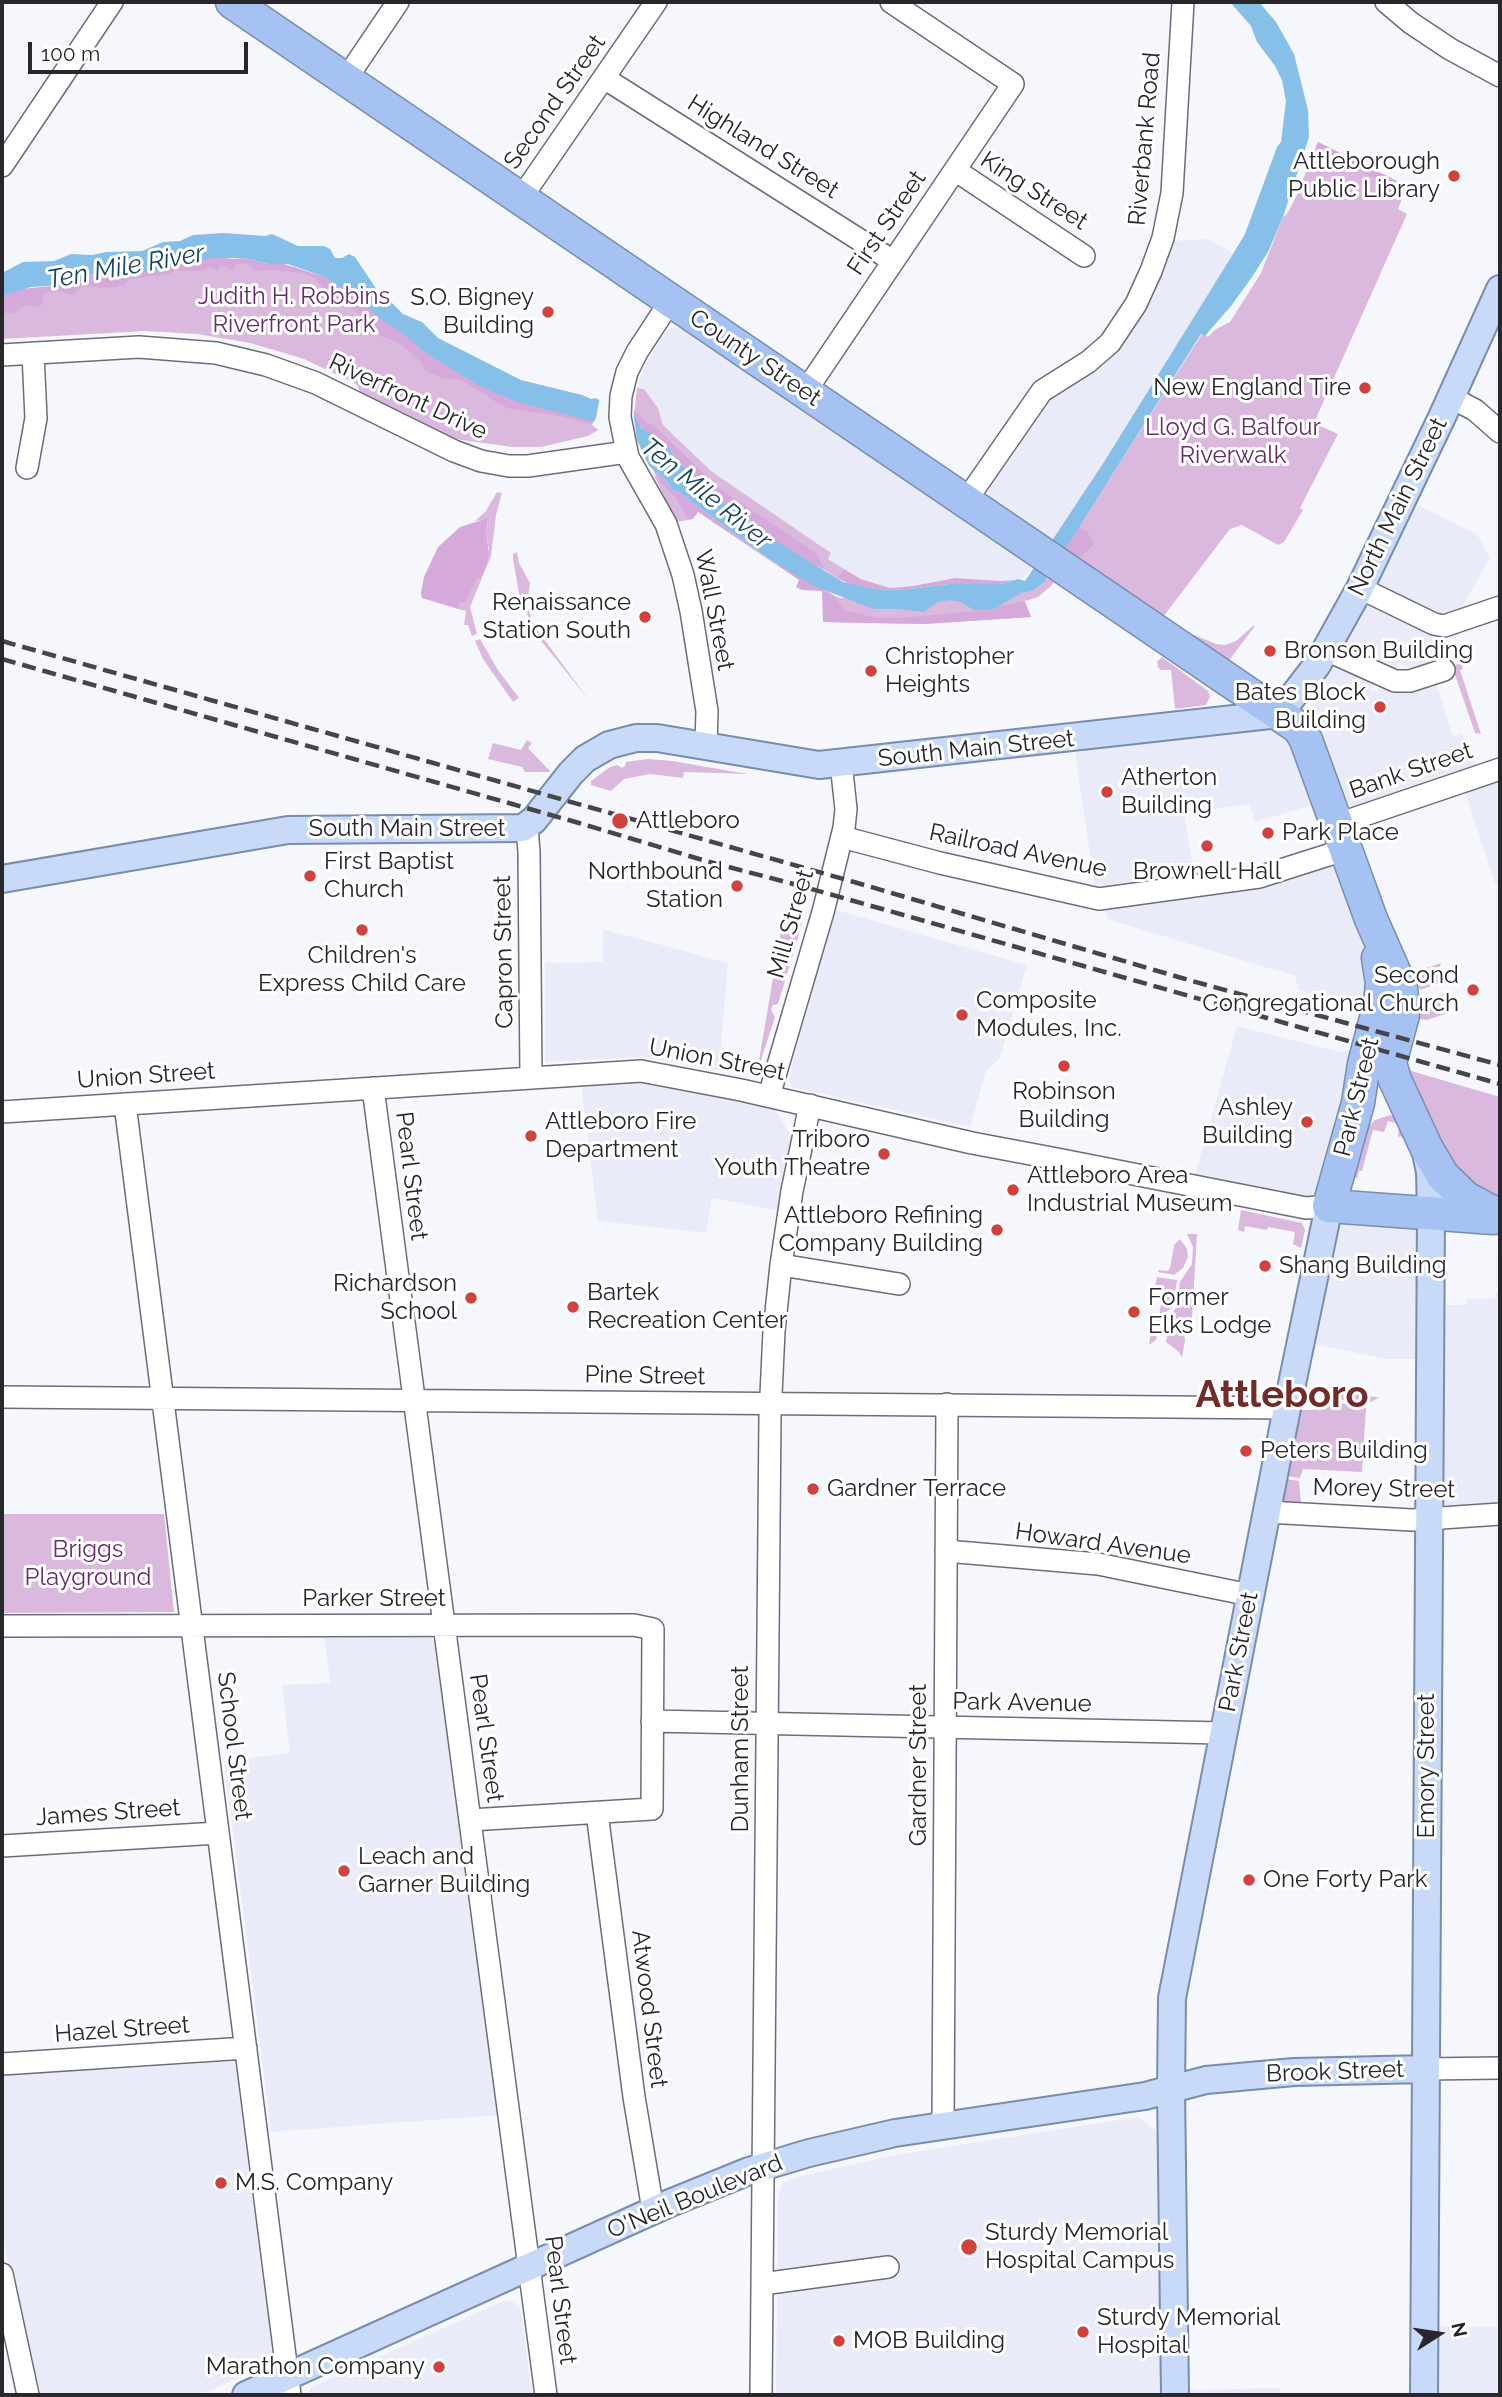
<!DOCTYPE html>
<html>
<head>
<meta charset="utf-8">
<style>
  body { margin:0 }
  #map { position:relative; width:1502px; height:2397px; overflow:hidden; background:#f6f7fd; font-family:Raleway,sans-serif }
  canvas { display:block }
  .frame { position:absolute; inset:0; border:4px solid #27272c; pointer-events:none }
  .north { position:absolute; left:1404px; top:2299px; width:70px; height:70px; -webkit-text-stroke:5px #fff; paint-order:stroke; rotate:78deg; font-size:19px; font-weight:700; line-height:28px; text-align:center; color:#27272c }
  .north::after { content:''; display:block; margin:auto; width:24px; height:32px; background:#27272c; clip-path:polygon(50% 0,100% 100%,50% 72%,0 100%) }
  .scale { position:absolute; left:28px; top:42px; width:220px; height:32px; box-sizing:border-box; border:4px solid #27272c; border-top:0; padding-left:9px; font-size:21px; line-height:24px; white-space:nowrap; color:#27272c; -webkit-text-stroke:5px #fff; paint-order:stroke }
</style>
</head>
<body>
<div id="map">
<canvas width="1502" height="2397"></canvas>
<div class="frame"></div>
<div class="north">N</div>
<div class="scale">100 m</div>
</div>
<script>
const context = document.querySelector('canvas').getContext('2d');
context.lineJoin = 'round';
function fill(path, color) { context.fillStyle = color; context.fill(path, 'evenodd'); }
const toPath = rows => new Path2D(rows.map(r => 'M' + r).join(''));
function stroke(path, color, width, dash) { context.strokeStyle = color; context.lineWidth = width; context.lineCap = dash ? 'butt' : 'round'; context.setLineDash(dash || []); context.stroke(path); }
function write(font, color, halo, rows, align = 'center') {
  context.font = font + ' Raleway,sans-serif'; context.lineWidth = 6; context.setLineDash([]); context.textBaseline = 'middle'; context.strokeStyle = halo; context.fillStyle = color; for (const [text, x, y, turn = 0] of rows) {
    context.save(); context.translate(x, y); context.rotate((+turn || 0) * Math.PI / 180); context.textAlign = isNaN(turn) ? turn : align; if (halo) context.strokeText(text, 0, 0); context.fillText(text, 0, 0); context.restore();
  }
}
const built = toPath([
  [1207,239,1220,245,1233,254,1104,462,1048,545,989,500,989,492,993,483,1055,394,1103,366,1130,335,1145,310,1163,272,1173,241],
  [674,327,688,331,690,328,1035,564,1022,579,1001,581,955,578,913,586,890,588,861,579,828,559,823,547,711,471,663,425,658,408,644,389,637,388,646,364,661,339,669,329],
  [1411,502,1477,534,1490,558,1457,616,1461,634,1442,641,1438,640,1422,674,1399,663,1393,675,1375,678,1370,689,1372,691,1387,687,1389,695,1435,679,1453,737,1462,734,1477,767,1354,808,1344,798,1311,714,1315,704,1316,689,1326,666],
  [1268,725,1288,734,1316,804,1255,822,1250,804,1184,813,1194,873,1095,888,1075,753,1082,752,1087,744],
  [1500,775,1500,882,1495,883,1465,792,1471,790,1477,783],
  [1325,866,1333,867,1348,880,1370,948,1370,1010,1298,990,1295,976,1107,919,1104,905],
  [836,910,1027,965,1000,1058,986,1071,970,1127,792,1087,789,1083,793,1060],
  [603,929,728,963,719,1071,643,1057,545,1062,545,963,603,962],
  [1237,1026,1341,1052,1348,1050,1362,1054,1319,1195,1311,1198,1306,1202,1195,1176],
  [626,1081,661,1082,774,1108,794,1140,782,1211,712,1198,706,1233,598,1221,581,1083],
  [1333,1220,1416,1227,1419,1229,1422,1359,1386,1359,1305,1342],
  [1496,1292,1500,1292,1500,1503,1442,1506,1443,1305,1466,1305,1467,1299,1496,1298],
  [324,1638,431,1638,435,1642,499,2115,271,2132,224,1761,290,1753,282,1685,331,1683],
  [232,2061,236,2069,272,2352,269,2362,263,2367,201,2395,37,2395,2,2233,2,2073,107,2065,108,2070],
  [1138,2117,1158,2133,1162,2395,776,2395,778,2196,783,2183,801,2176,895,2155],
  [506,2300,513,2302,521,2310,532,2395,307,2395,311,2388,327,2380],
  [1439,2326,1500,2327,1500,2395,1438,2395],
  [1280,2388,1280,2395,1189,2395,1189,2390]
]);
const green = toPath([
  [1318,142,1407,186,1398,209,1407,214,1314,423,1338,434,1300,508,1303,510,1284,542,1278,545,1242,525,1230,529,1163,617,1064,550,1202,334,1208,337,1216,329,1230,322,1261,273,1283,217,1287,214,1296,197],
  [203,259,295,267,602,428,588,436,541,447,512,447,455,439,375,401,361,393,357,385,352,382,304,359,250,343,197,334,145,331,2,339,2,296],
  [637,388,644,389,658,408,663,425,711,471,831,553,828,559,844,569,837,578,811,561,799,557,634,415],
  [653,473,675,498,688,520,676,522],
  [497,492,502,493,496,515,491,556,470,607,477,634,472,636,468,625,464,625,466,611,458,609,460,602,465,602,477,579,481,578,489,550,486,532,488,519,475,521,486,511],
  [517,552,519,563,530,583,527,606,535,627,589,700,538,637,530,621,519,593,513,559,513,554],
  [1046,578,1054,582,1050,587,1038,597,1025,601,1031,617,923,624,823,622,835,596,841,598,1034,590],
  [1253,626,1255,626,1227,663,1188,635,1194,635,1216,644,1225,645,1236,641],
  [480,639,498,670,519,698,513,702,483,659,475,641],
  [1162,657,1208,691,1210,697,1206,705,1175,709,1171,670,1161,670,1158,667,1157,662],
  [1470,660,1470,661,1462,664,1463,669,1460,670,1481,734,1475,733,1452,666],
  [527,740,532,743,528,748,551,772,525,772,522,767,488,759,493,743,521,750],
  [648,759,672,761,748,774,684,772,683,778,650,774,624,779,611,791,591,785,591,781,610,767,617,765,622,768,625,766,626,762],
  [790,904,798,907,797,922,802,924,778,1004,773,1005,771,1010,775,1017,757,1072,784,913],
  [1441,963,1439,969,1443,982,1420,990,1415,972],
  [1447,993,1451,1005,1446,1007,1448,1013,1427,1020,1419,1019,1422,1002],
  [1408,1070,1500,1097,1500,1199,1488,1196,1455,1172],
  [1390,1115,1403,1120,1408,1130,1404,1136,1398,1137,1399,1124,1388,1121,1384,1132,1373,1130,1362,1171,1359,1171,1357,1178,1353,1178,1369,1126,1375,1120],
  [1241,1210,1302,1223,1305,1230,1301,1248,1293,1244,1295,1232,1268,1227,1267,1230,1245,1226,1244,1232,1238,1230],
  [1187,1234,1197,1234,1192,1317,1185,1323,1168,1321,1178,1304,1180,1282,1192,1264,1193,1247],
  [1180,1239,1187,1249,1188,1257,1183,1268,1174,1275,1158,1272,1158,1270,1167,1271,1170,1269,1174,1245],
  [1157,1277,1177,1280,1173,1307,1161,1315,1156,1340,1149,1345,1153,1319,1158,1320,1164,1289,1155,1287],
  [1169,1326,1183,1328,1185,1341,1182,1357,1178,1351,1166,1342],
  [1328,1387,1348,1391,1379,1398,1366,1404,1326,1397],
  [1324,1400,1366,1408,1362,1472,1303,1469,1300,1478,1286,1476,1300,1410,1313,1410],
  [1286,1479,1299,1481,1301,1503,1281,1501],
  [2,1514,164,1514,174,1612,2,1613]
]);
const forest = toPath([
  [1318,142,1407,186,1402,197,1390,193,1387,184,1353,168,1339,167,1319,174,1308,167],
  [218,257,233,259,244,258,268,264,281,263,325,277,365,305,383,321,400,331,424,352,483,388,515,401,594,422,592,424,551,414,510,409,497,403,488,396,461,380,443,378,426,371,421,362,408,350,399,343,381,336,356,311,339,302,312,277,302,273,270,270,256,271,246,263,235,265,233,271,228,267,221,266,217,271,211,267,200,271,176,270,169,274,128,279,126,284,118,287,99,288,85,285,72,295,60,291,47,293,44,294,42,304,38,307,26,305,14,313,2,313,2,296,22,289,59,285,78,280,88,275,106,273,136,274,143,272,169,270,168,266,194,259,200,262,203,259],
  [634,410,648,424,652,424,719,488,816,553,825,570,799,557,766,535,705,488,674,457,670,449,638,425,634,415],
  [652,468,665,479,672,490,680,493,766,557,835,596,844,610,878,618,896,618,970,612,1024,601,1031,617,923,624,823,622,822,591,802,590,796,587,799,580,698,512,693,519,688,520,675,498,659,481],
  [488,518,486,532,489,553,487,563,481,578,477,579,465,603,460,602,458,609,422,598,421,593,424,577,438,547,460,527],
  [1079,527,1087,532,1094,544,1078,559,1064,550],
  [844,569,861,579,890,588,913,586,955,578,1001,581,1014,580,1000,584,949,584,910,589,880,590,849,584,837,578]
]);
const water = toPath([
  [1230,2,1259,2,1276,22,1294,54,1308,110,1309,137,1283,217,1268,252,1252,277,1231,306,1205,336,1201,334,1045,581,1034,590,1021,593,994,609,974,610,960,602,950,600,938,602,924,612,900,609,874,609,816,587,766,557,680,493,672,490,665,479,649,466,646,460,594,422,515,401,483,388,424,352,400,331,383,321,365,305,325,277,288,264,268,264,244,258,211,258,200,262,194,259,169,266,169,270,143,272,136,274,106,273,88,275,79,280,59,285,31,287,2,296,2,273,23,262,54,261,71,254,92,255,106,252,142,251,163,242,180,241,193,235,224,233,265,236,272,234,298,246,324,246,330,249,335,258,342,258,349,254,355,257,381,296,390,301,403,314,422,322,438,338,521,380,582,395,591,399,595,398,634,415,641,428,655,435,670,449,674,457,705,488,766,535,843,582,880,590,910,589,949,584,1000,584,1018,579,1025,581,1104,462,1233,254,1245,234,1277,147,1281,142,1286,101,1282,80,1275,66,1257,42,1251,26]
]);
const pier = toPath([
  [600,397,633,411,637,440,649,466,592,425,596,418]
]);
const minor = toPath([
  [1386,2,1411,23,1450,49,1500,76],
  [604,78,893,261],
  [346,79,398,2],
  [2,166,112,2],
  [955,170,1084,256],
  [521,198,656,2],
  [671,300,637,352,627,372,621,396,620,417,628,457,666,524,683,575,691,611,707,711,706,746],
  [2,355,139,347,216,353,266,365,316,383,454,451,481,461,509,466,528,466,627,452],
  [805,392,1013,84,891,2],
  [1450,397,1475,410,1500,432],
  [27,468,36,418,33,353],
  [965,502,1042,391,1088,362,1110,343,1136,304,1151,271,1163,238,1172,193,1183,2],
  [1360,588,1434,624,1444,626,1500,607],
  [1326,650,1395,681,1410,681,1444,670],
  [1338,824,1500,769],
  [527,827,529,852,531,1077],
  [842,837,940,863,1099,899,1259,877,1347,849],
  [373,1088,546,2395],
  [769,1096,823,912,844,828,846,809,841,763],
  [125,1104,290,2395],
  [2,1112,641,1071,741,1090,972,1143,1057,1159,1306,1208,1329,1206],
  [781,1265,899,1284],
  [2,1397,1287,1408],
  [1267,1512,1412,1520,1500,1514],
  [946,1551,1098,1564,1250,1595],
  [2,1626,634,1625,653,1629,652,1809,470,1820],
  [652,1721,1223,1733],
  [597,1813,634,2097,653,2210],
  [2,1846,218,1833],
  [2,2064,246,2048],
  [1425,2069,1500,2068],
  [943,2126,947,1404],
  [2,2274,28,2395],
  [762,2284,888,2267],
  [761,2395,770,1416,774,1331,781,1265,792,1191,810,1105]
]);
const major = toPath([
  [2,879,288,830,523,828,534,820,571,773,585,759,609,745,636,738,657,738,819,765,1279,714,1317,665,1360,588,1442,417,1500,289],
  [246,2395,670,2203,749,2171,809,2153,895,2133,1145,2096,1206,2080,1294,2072,1425,2069],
  [1175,2395,1171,2089,1172,1998,1287,1408,1329,1206],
  [1424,2395,1431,1214,1430,1172,1426,1153]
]);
const highway = toPath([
  [232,2,1299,728,1306,740,1371,919,1401,987,1403,1015,1390,1063,1395,1080,1427,1149,1443,1176,1466,1198,1500,1216],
  [1378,958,1382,983,1380,1003,1364,1064,1358,1103,1329,1206,1494,1218]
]);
const rail = toPath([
  [2,641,854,882,1192,981,1500,1065],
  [2,659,579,823,706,861,801,886,1500,1084]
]);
const markers = [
  [1454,176,7,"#d1423e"],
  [548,312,7,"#d1423e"],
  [1365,388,7,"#d1423e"],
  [645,617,7,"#d1423e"],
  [1270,651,7,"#d1423e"],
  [871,671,7,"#d1423e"],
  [1380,707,7,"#d1423e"],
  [1107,792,7,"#d1423e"],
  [620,821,9,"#d1423e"],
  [1268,833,7,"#d1423e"],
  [1207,846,7,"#d1423e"],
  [310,876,7,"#d1423e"],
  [737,886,7,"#d1423e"],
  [362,930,7,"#d1423e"],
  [1473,990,7,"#d1423e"],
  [962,1015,7,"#d1423e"],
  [1064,1066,7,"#d1423e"],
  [1307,1122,7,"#d1423e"],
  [531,1136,7,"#d1423e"],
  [884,1154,7,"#d1423e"],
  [1013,1190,7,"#d1423e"],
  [997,1230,7,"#d1423e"],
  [1265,1266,7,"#d1423e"],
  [471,1298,7,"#d1423e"],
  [573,1307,7,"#d1423e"],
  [1134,1312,7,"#d1423e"],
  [1246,1451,7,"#d1423e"],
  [813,1489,7,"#d1423e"],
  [344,1871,7,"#d1423e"],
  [1249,1880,7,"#d1423e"],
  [221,2183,7,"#d1423e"],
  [969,2247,9,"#d1423e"],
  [1083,2332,7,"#d1423e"],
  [839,2341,7,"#d1423e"],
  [439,2367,7,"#d1423e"]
];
const streetNames = [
  ["Second Street",555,102,-55],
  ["Riverbank Road",1145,139,-85],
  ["Highland Street",763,147,32],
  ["King Street",1034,191,33],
  ["First Street",887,223,-56],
  ["County Street",755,358,34],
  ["Riverfront Drive",408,397,25],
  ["North Main Street",1398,507,-64],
  ["Wall Street",714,610,79],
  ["South Main Street",976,749,-6],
  ["Bank Street",1411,771,-19],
  ["South Main Street",407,829],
  ["Railroad Avenue",1018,851,12],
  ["Mill Street",791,924,-74],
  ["Capron Street",504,952,-91],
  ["Union Street",717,1060,11],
  ["Union Street",146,1076,-4],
  ["Park Street",1357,1097,-76],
  ["Pearl Street",411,1176,83],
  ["Pine Street",645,1376,1],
  ["Morey Street",1384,1489,1],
  ["Howard Avenue",1103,1544,8],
  ["Parker Street",374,1599],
  ["Park Street",1239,1652,-79],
  ["Park Avenue",1022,1703,1],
  ["Pearl Street",486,1738,82],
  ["School Street",234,1746,83],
  ["Dunham Street",741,1749,-90],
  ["Gardner Street",919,1765,-90],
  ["Emory Street",1427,1766,-90],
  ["James Street",108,1813,-4],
  ["Atwood Street",649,2009,83],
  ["Hazel Street",122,2030,-4],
  ["Brook Street",1335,2072,-2],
  ["O'Neil Boulevard",695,2197,-22],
  ["Pearl Street",560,2300,83]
];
const poiNames = [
  ["Attleborough",1440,162,"right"],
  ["Public Library",1440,190,"right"],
  ["S.O. Bigney",534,298,"right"],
  ["Building",534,326,"right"],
  ["New England Tire",1351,388,"right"],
  ["Renaissance",631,603,"right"],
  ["Station South",631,631,"right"],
  ["Bronson Building",1284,651],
  ["Christopher",885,657],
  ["Heights",885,685],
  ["Bates Block",1366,693,"right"],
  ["Building",1366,721,"right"],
  ["Atherton",1121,778],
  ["Building",1121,806],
  ["Attleboro",636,821],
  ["Park Place",1282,833],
  ["First Baptist",324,862],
  ["Church",324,890],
  ["Northbound",723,872,"right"],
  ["Station",723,900,"right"],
  ["Brownell Hall",1207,872,"center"],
  ["Children's",362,956,"center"],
  ["Express Child Care",362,984,"center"],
  ["Second",1459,976,"right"],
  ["Congregational Church",1459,1004,"right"],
  ["Composite",976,1001],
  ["Modules, Inc.",976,1029],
  ["Robinson",1064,1092,"center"],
  ["Building",1064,1120,"center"],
  ["Ashley",1293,1108,"right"],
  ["Building",1293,1136,"right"],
  ["Attleboro Fire",545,1122],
  ["Department",545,1150],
  ["Triboro",870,1140,"right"],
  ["Youth Theatre",870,1168,"right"],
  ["Attleboro Area",1027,1176],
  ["Industrial Museum",1027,1204],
  ["Attleboro Refining",983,1216,"right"],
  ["Company Building",983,1244,"right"],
  ["Shang Building",1279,1266],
  ["Richardson",457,1284,"right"],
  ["School",457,1312,"right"],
  ["Bartek",587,1293],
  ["Recreation Center",587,1321],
  ["Former",1148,1298],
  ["Elks Lodge",1148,1326],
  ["Peters Building",1260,1451],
  ["Gardner Terrace",827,1489],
  ["Leach and",358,1857],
  ["Garner Building",358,1885],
  ["One Forty Park",1263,1880],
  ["M.S. Company",235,2183],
  ["Sturdy Memorial",985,2233],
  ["Hospital Campus",985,2261],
  ["Sturdy Memorial",1097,2318],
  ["Hospital",1097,2346],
  ["MOB Building",853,2341],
  ["Marathon Company",425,2367,"right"]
];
const parkNames = [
  ["Judith H. Robbins",294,297],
  ["Riverfront Park",294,325],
  ["Lloyd G. Balfour",1233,428],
  ["Riverwalk",1233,456],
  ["Briggs",88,1550],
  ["Playground",88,1578]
];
const waterNames = [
  ["Ten Mile River",126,267,-10],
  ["Ten Mile River",706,494,39]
];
const townNames = [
  ["Attleboro",1282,1396]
];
fill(built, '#e9ebf8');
fill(green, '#dbb9de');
fill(forest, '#d5aada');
fill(water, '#86bfe7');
fill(pier, '#f6f7fd');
stroke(minor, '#6c6d7a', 24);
stroke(major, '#798cad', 30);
stroke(highway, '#798cad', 35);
stroke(minor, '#fff', 21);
stroke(major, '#c9daf8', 26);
stroke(highway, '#a5c2f3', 32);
stroke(rail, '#45454a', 4.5, [14, 7]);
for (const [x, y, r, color] of markers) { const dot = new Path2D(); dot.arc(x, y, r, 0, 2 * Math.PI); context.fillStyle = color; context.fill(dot); stroke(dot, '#fff', 2.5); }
write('24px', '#27272c', '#fff', streetNames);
write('24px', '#27272c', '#fff', poiNames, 'left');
write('24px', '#632e69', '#fff', parkNames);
write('italic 26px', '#194460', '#fff', waterNames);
write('bold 38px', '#712b28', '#fff', townNames);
</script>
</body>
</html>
